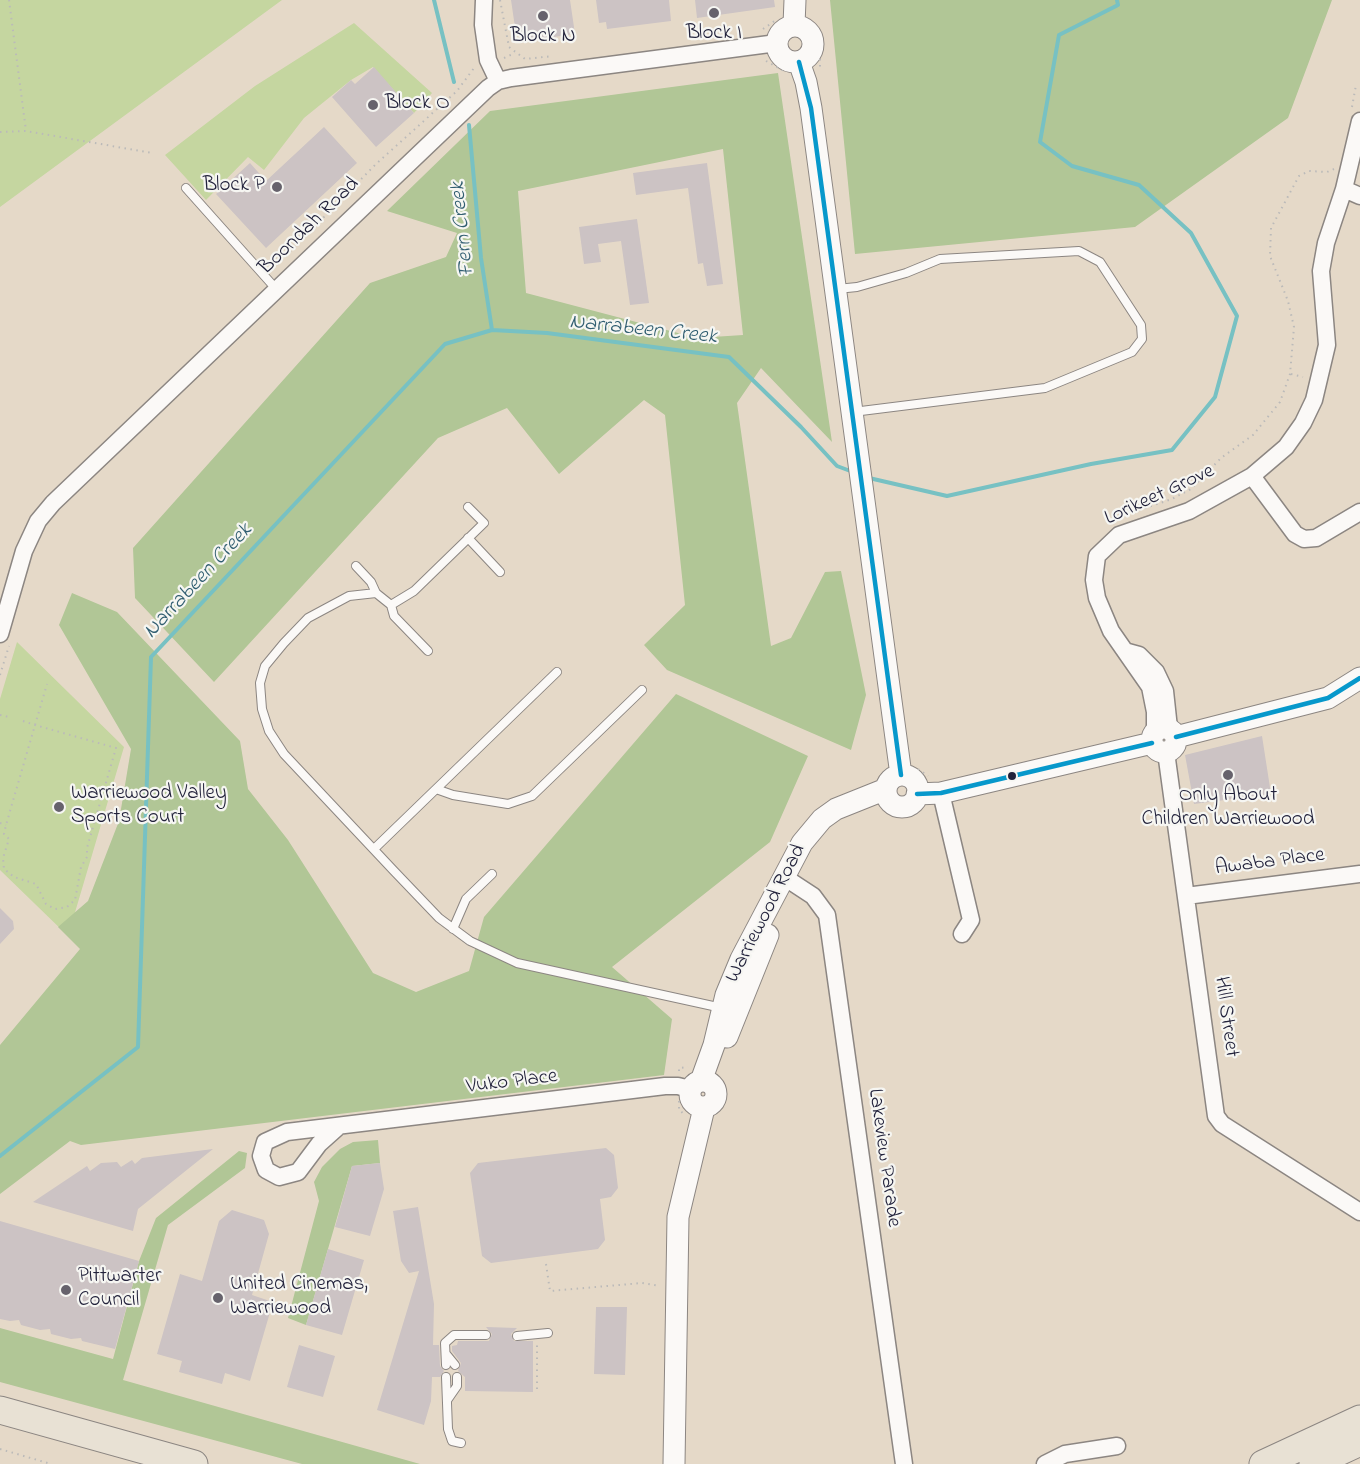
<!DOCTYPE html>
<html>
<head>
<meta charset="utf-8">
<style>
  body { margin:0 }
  canvas { display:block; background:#e5d9c8 }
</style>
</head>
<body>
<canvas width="1360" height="1464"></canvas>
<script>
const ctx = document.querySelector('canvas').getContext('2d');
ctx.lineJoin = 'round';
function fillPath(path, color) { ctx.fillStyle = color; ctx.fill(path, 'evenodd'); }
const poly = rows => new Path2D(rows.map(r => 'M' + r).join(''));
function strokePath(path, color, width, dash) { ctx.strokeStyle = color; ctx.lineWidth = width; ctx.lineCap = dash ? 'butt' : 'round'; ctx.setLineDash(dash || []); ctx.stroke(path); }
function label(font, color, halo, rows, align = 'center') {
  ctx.font = font + ' "Indie Flower",sans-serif'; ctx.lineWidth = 4.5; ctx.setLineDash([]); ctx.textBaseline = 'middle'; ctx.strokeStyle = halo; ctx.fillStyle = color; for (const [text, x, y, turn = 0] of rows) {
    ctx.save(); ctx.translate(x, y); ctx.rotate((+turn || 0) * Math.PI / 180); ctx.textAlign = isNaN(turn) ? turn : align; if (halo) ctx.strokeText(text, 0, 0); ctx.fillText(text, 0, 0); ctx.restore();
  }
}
fillPath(poly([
  [0,0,282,0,0,207],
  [354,23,432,93,414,113,373,67,351,80,304,118,264,170,248,157,206,200,165,155,255,86],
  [17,642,124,747,68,936,0,870,0,699]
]), '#c5d6a0');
fillPath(poly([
  [830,0,1332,0,1288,118,1135,227,855,254],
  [778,73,832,442,761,368,737,403,771,646,791,638,825,572,841,571,866,695,851,750,667,670,644,645,685,605,665,415,644,400,559,474,507,408,438,438,214,682,135,598,133,548,370,283,446,257,457,233,387,211,490,111],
  [723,149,743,335,697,338,526,293,518,191],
  [72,593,117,612,240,741,248,789,288,840,373,973,416,992,469,971,484,917,676,694,808,756,770,842,612,967,672,1019,664,1075,81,1145,70,1141,0,1194,0,1045,80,949,58,927,88,901,119,821,131,749,59,625],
  [378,1140,380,1163,352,1166,306,1325,288,1318,319,1201,314,1182,322,1167,340,1149,353,1142],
  [239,1151,247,1153,245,1168,168,1225,123,1380,420,1464,302,1464,0,1382,0,1328,113,1359,139,1261,156,1218]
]), '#b1c696');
strokePath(poly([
  [434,0,454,82],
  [469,125,481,258,492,330],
  [869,478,947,496,1091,464,1172,450,1215,397,1237,316,1191,233,1139,185,1072,166,1040,142,1059,35,1118,5,1117,0],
  [0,1156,138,1047,151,657,445,344,492,330,547,333,729,357,801,427,837,466,853,472]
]), '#77c1c3', 4);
fillPath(poly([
  [511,0,570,0,575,34,525,41,523,33,516,34],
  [596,0,669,0,671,21,607,29,606,22,599,23],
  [695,0,774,0,775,7,697,18],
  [374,67,414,113,376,147,332,97,351,80,355,84],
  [324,127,357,163,266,248,216,194,250,163,266,181],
  [707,163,723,284,707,286,703,263,698,264,688,188,636,195,633,173],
  [637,219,649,303,630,305,621,241,598,244,601,262,584,264,579,227],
  [1262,736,1271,794,1194,804,1185,755],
  [0,908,13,921,14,929,0,944],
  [606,1148,614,1155,618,1188,611,1197,600,1199,605,1240,598,1249,491,1263,482,1256,470,1173,478,1163],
  [213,1149,138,1209,133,1231,33,1202,87,1166,90,1171,101,1163,117,1162,121,1167,132,1160,135,1164,142,1158],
  [380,1163,384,1189,370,1236,335,1227,352,1166],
  [418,1207,434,1304,433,1345,439,1345,440,1366,444,1371,440,1377,432,1377,431,1401,424,1425,377,1410,419,1271,409,1273,401,1261,393,1211],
  [232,1210,264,1220,269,1234,252,1295,273,1302,250,1381,225,1373,222,1384,179,1372,182,1361,157,1354,180,1274,202,1281,219,1221],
  [0,1221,139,1261,115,1349,82,1341,81,1338,71,1339,51,1334,50,1329,40,1330,21,1325,19,1320,10,1321,0,1319],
  [328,1249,364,1260,342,1335,306,1325],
  [596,1307,627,1307,625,1375,594,1374],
  [486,1327,517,1328,511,1334,514,1341,533,1341,533,1392,465,1391,465,1377,458,1371,461,1363,452,1351,452,1346,457,1345,458,1341,489,1341,492,1334],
  [299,1345,335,1356,323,1397,287,1387]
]), '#ccc3c4');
const service = poly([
  [186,188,277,290],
  [837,289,857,287,906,273,940,259,1079,251,1100,262,1141,325,1142,339,1132,352,1045,388,853,412],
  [468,507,484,523,414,591,391,605,376,593,349,596,308,618,284,643,265,666,260,683,262,709,269,731,284,754,394,871,439,918,470,941,517,963,722,1008],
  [468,538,500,572],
  [356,566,371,582,376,593],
  [391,605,394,616,428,651],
  [436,789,453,795,508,804,532,796,642,690],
  [374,849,557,672],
  [453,929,466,899,492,874],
  [517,1336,548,1333],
  [446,1354,455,1365],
  [446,1365,445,1343,454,1335,486,1335],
  [446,1377,448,1429,452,1441,461,1443],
  [448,1399,457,1386,457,1377]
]);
const minor = poly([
  [484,0,483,25,488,60,498,81],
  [1344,189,1360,196],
  [1252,476,1295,534,1304,539,1316,538,1360,512],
  [0,634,24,551,38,521,53,503,488,88,498,81,511,78,777,43],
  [1128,652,1139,655,1156,672,1165,691,1169,728],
  [1155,732,1155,712,1150,687,1111,631,1097,598,1094,580,1097,556,1119,535,1189,511,1252,476,1286,447,1303,423,1314,400,1327,345,1321,271,1326,243,1344,189,1360,121],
  [1166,752,1216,1116,1222,1124,1360,1212],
  [941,793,971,920,962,934],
  [784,877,813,896,827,915,904,1464],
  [1186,896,1360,874],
  [338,1127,319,1144,298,1172,279,1177,266,1170,261,1156,265,1142,287,1132,665,1086,678,1086,690,1089],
  [1045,1464,1065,1454,1117,1446]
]);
const tertiary = poly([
  [794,25,795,0],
  '777 44a18 18 0 1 1 36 0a18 18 0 1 1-36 0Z',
  [799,62,806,82,811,108,901,775],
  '1152 740a12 12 0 1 1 24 0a12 12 0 1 1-24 0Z',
  [1176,737,1328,698,1360,678],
  '886 791a16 16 0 1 1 32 0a16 16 0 1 1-32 0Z',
  [917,794,941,793,1152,743],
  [727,1037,768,935],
  '690 1094a13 13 0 1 1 26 0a13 13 0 1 1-26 0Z',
  [701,1081,714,1045,726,995,741,959,802,843,822,819,836,809,886,789],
  [674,1464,678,1217,704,1108]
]);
const trunk = poly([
  [0,1410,194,1464],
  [1263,1464,1360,1419],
  [1313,1464,1360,1442]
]);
strokePath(service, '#8c8682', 10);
strokePath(minor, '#8c8682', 19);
strokePath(tertiary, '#8c8682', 23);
strokePath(trunk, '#8c8682', 29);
strokePath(poly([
  [9,0,26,131],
  [500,0,509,47,525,59,553,56],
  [763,29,776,20],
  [820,35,820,69],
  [504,58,515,53],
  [766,61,784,71],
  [1352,107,1356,85],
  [0,132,26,131,152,153],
  [273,269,375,165,457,91,474,68],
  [1291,374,1303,377],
  [1122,516,1172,499,1191,489,1221,458,1253,435,1280,402,1290,374,1294,327,1288,301,1270,256,1271,228,1299,176,1309,171,1327,172,1334,169],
  [0,675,9,646],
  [0,715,9,717],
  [23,721,35,725,116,748,87,848,87,857,81,867,75,900,67,907,55,909,46,904,36,884,14,877,4,869,3,858,9,839,4,834,6,825,35,725,47,684],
  [918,769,928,776],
  [0,823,6,825],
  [679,1071,679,1068,688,1067],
  [679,1101,679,1110,684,1114],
  [546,1264,550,1291,642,1283,660,1286],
  [537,1389,537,1345],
  [0,1449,51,1464]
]), '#bbbab9', 2, [1.5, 4.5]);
strokePath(service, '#fbf9f7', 8);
strokePath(minor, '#fbf9f7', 16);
strokePath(tertiary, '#fbf9f7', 21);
strokePath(trunk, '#e8e1d4', 27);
strokePath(poly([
  [799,62,811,108,901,775],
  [1176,737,1328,698,1360,678],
  [917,794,941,793,1152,743]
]), '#0798cb', 4.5);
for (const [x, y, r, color] of [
  [714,13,6,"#66626c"],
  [543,16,6,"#66626c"],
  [373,105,6,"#66626c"],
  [277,187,6,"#66626c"],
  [1228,775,6,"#66626c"],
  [1012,776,5,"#22223b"],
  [59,807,6,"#66626c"],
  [66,1290,6,"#66626c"],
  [218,1298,6,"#66626c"]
]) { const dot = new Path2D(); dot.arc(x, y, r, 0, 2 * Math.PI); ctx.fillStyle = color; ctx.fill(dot); strokePath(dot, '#f6f6f2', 2); }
label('21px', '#22223b', '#f6f6f2', [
  ["Block I",714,35,"center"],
  ["Block N",543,38,"center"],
  ["Block O",385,105],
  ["Block P",265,187,"right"],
  ["Warriewood Valley",71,795],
  ["Sports Court",71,819],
  ["Only About",1228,797,"center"],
  ["Children Warriewood",1228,821,"center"],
  ["Pittwarter",78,1278],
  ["Council",78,1302],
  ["United Cinemas,",230,1286],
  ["Warriewood",230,1310]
], 'left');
label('21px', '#22223b', '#f6f6f2', [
  ["Boondah Road",310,227,-44],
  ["Lorikeet Grove",1160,496,-25],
  ["Awaba Place",1270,863,-7],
  ["Warriewood Road",767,914,-63],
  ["Hill Street",1225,1017,82],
  ["Vuko Place",512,1083,-7],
  ["Lakeview Parade",883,1158,82]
]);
label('italic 22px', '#315e71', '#f6f6f2', [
  ["Fern Creek",464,229,-96],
  ["Narrabeen Creek",643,331,6],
  ["Narrabeen Creek",199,582,-47]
]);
</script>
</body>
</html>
